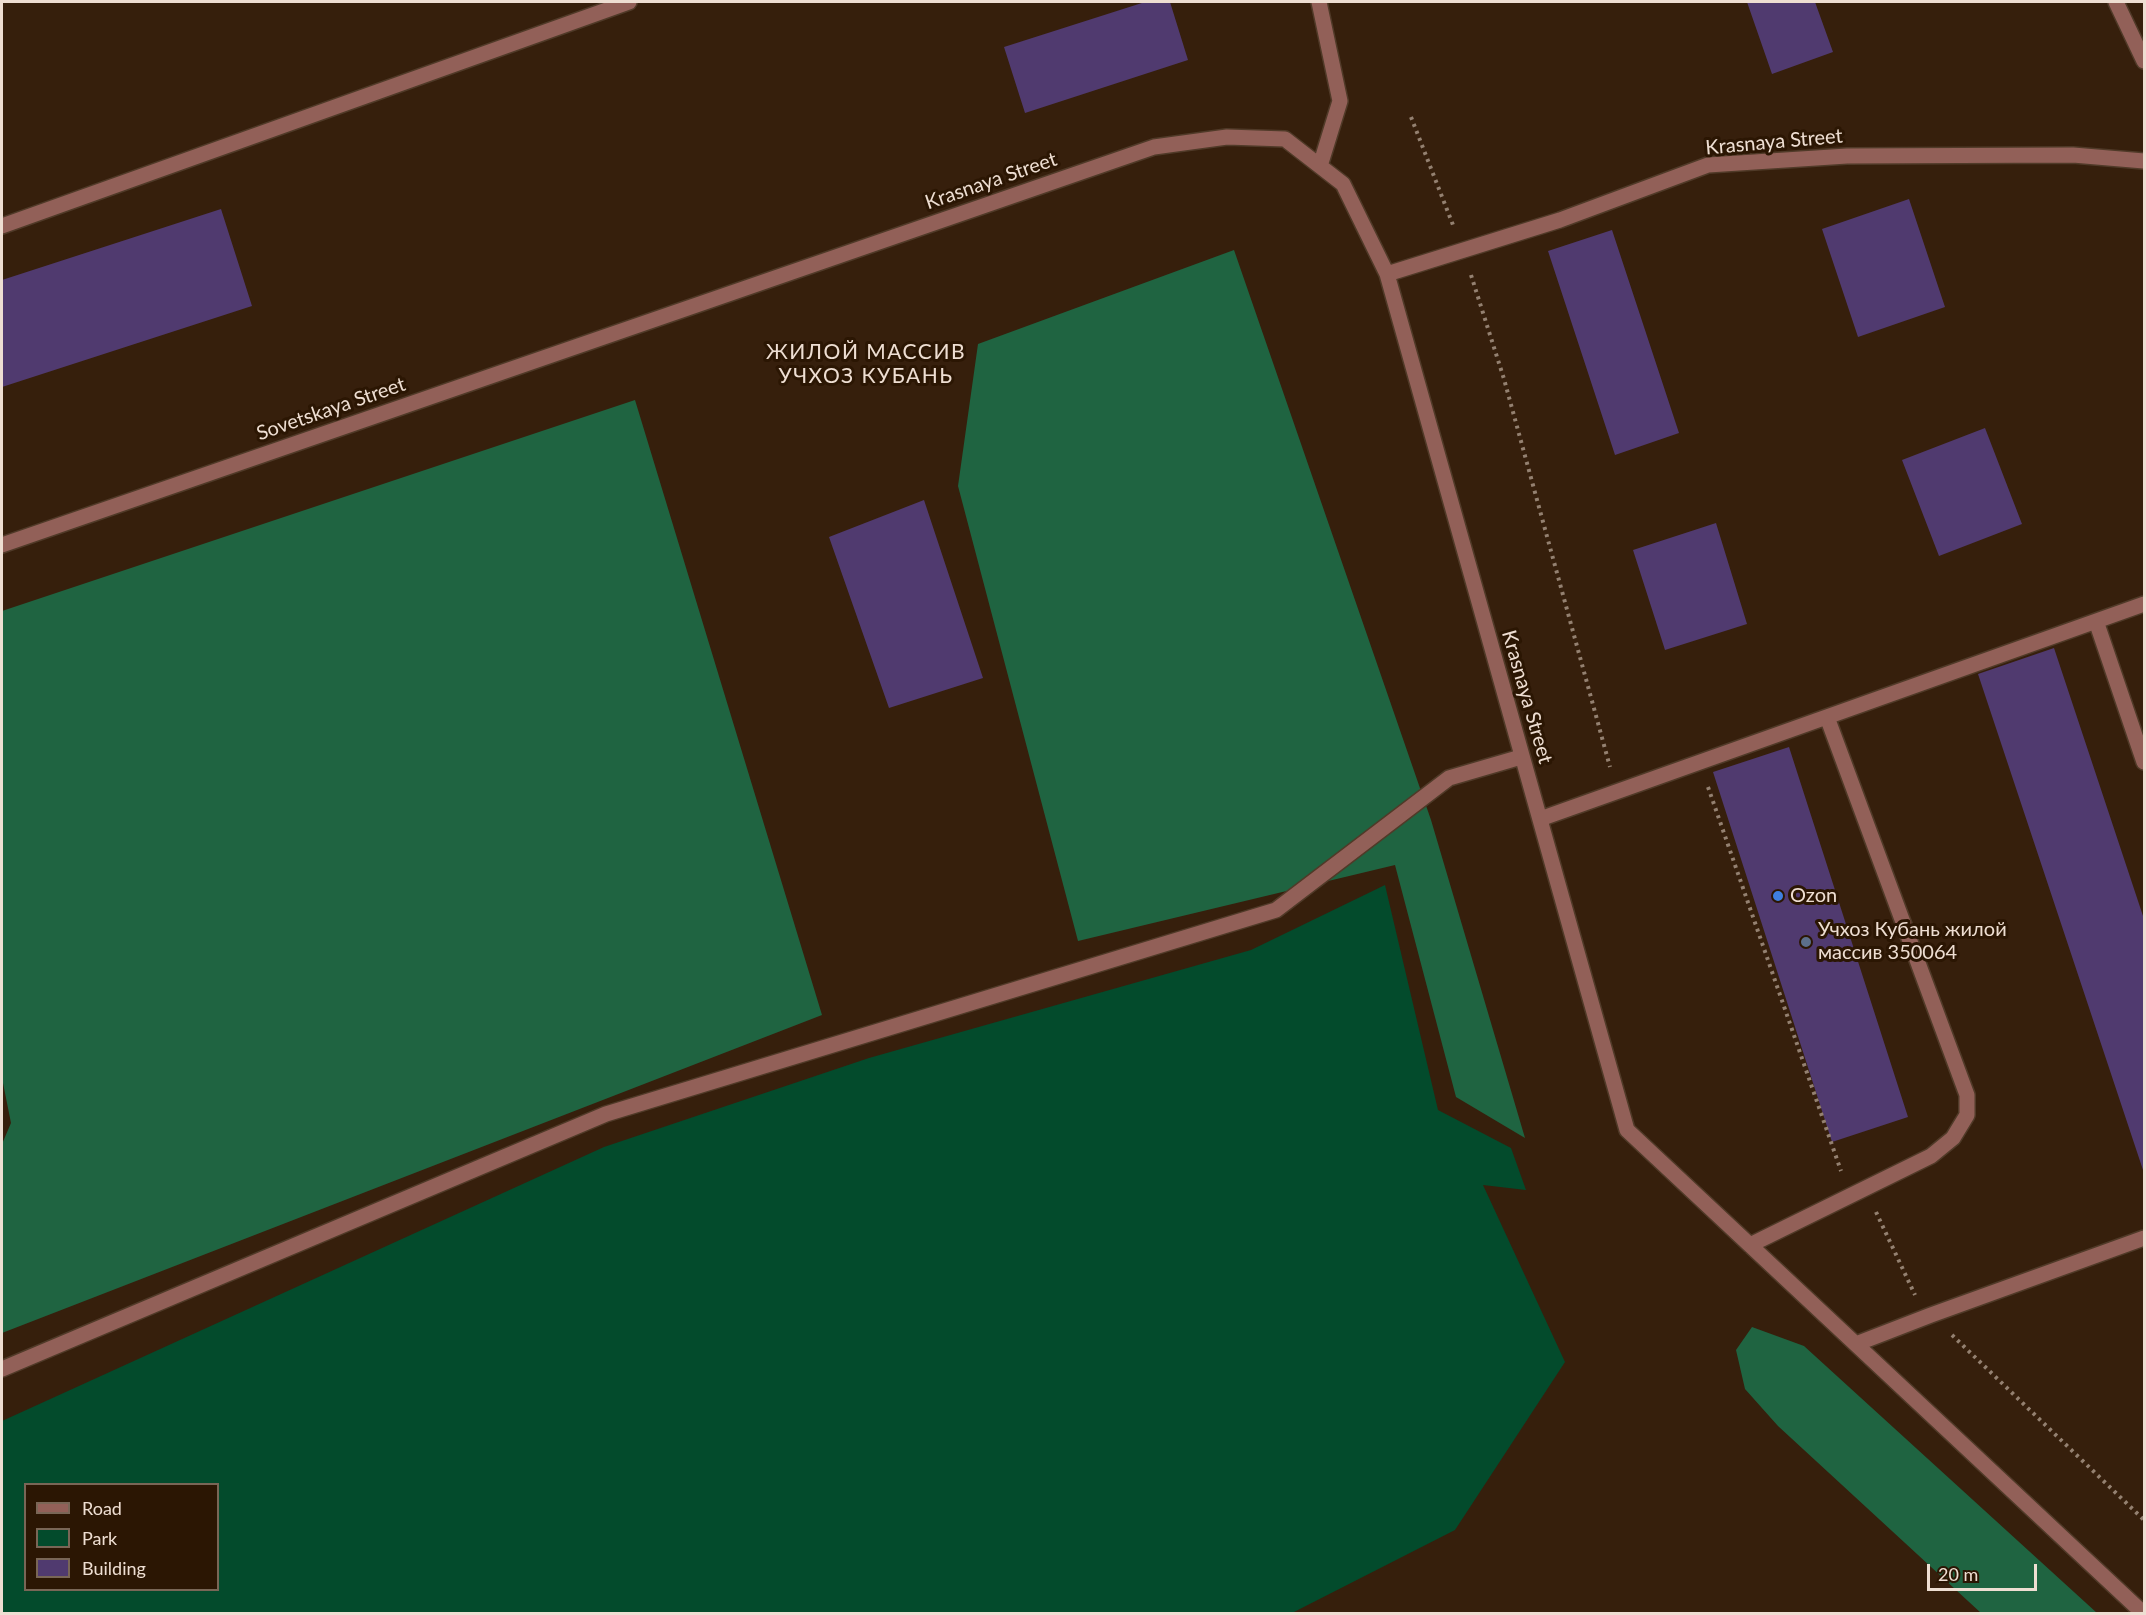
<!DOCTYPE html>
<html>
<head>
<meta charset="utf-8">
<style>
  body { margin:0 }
  #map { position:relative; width:2146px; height:1615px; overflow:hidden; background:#361f0c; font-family:Lato,sans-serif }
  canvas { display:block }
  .frame { position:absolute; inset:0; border:3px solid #eeded2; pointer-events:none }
  .legend { position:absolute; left:24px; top:1483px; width:195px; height:108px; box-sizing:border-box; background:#2b1603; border:2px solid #796656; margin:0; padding:8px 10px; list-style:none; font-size:18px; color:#eeded2 }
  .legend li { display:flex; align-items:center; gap:12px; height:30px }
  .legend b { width:30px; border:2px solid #796656 }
  .scale { position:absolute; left:1927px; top:1564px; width:110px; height:27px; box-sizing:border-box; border:3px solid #eeded2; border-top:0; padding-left:8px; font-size:18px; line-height:21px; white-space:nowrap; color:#eeded2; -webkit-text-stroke:4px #2b1603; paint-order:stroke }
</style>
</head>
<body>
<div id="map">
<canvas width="2146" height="1615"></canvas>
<div class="frame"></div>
<ul class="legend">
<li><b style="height:8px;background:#926058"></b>Road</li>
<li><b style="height:16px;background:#034b2c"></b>Park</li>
<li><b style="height:16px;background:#503a6f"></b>Building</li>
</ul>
<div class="scale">20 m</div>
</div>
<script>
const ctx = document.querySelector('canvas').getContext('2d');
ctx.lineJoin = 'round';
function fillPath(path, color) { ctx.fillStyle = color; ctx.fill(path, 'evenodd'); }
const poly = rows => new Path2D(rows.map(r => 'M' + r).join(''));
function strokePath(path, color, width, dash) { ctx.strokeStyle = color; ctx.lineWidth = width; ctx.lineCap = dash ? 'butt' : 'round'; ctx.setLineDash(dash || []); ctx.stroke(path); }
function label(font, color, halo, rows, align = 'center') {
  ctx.font = font + ' Lato,sans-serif'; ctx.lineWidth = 6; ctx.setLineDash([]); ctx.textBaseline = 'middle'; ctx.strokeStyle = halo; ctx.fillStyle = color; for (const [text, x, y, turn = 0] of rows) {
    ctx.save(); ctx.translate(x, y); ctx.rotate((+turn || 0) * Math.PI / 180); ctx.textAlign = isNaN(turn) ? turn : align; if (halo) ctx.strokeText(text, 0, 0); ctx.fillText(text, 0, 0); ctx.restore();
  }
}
fillPath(poly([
  [1385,885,1438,1110,1511,1148,1526,1190,1483,1185,1565,1362,1455,1530,1292,1613,2,1613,2,1421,604,1147,869,1058,1251,950],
  [26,1484,218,1484,218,1590,26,1590]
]), '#034b2c');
fillPath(poly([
  [1234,250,1431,820,1525,1138,1456,1097,1395,865,1078,941,958,486,978,344],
  [635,400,822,1015,2,1333,2,1144,11,1123,2,1078,2,611],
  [1752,1327,1804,1346,2097,1613,1981,1613,1778,1426,1745,1389,1736,1350]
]), '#1f6441');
fillPath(poly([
  [1145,2,1170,2,1188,60,1025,113,1004,47],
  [1747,2,1815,2,1833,52,1772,74],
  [1909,199,1945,307,1858,337,1822,229],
  [221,209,252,306,2,387,2,280],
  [1612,230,1679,433,1615,455,1548,251],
  [1985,428,2022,524,1939,556,1902,460],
  [924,500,983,678,889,708,829,537],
  [1716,523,1747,624,1665,650,1633,550],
  [2054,648,2144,919,2144,1173,1978,674],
  [1789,747,1908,1117,1832,1142,1713,772]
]), '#503a6f');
const minor = poly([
  [1319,2,1340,101,1320,166],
  [2116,2,2144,61],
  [2,226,629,2],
  [1387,274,1560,220,1708,165,1847,156,2073,155,2144,161],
  [2,545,1154,147,1227,137,1285,139,1343,184,1387,274,1627,1130,2144,1614],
  [2096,621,2144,762],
  [1540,819,2144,604],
  [1750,1245,1931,1156,1953,1138,1967,1115,1967,1095,1827,717],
  [1856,1344,1931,1315,2144,1238],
  [2,1369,606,1114,1276,910,1449,778,1521,757]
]);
strokePath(minor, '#503a28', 18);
strokePath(poly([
  [1411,117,1453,225],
  [1471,275,1504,379,1610,767],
  [1708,787,1841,1171],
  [1876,1212,1915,1295],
  [1952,1335,2144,1520]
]), '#948171', 4, [3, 4.5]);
strokePath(minor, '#926058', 15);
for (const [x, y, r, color] of [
  [1778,896,6,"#3f7fe0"],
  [1806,942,6,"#5c6f8a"]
]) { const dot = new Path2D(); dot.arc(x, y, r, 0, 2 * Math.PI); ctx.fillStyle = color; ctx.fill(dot); strokePath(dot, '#2b1603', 2); }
label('20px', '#eeded2', '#2b1603', [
  ["Krasnaya Street",1774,142,-5],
  ["Krasnaya Street",991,181,-19],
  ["Sovetskaya Street",331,409,-19],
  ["Krasnaya Street",1527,697,74]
]);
label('20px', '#eeded2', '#2b1603', [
  ["Ozon",1790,896],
  ["Учхоз Кубань жилой",1818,930],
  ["массив 350064",1818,953]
], 'left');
ctx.letterSpacing = '1.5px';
label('21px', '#eeded2', '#2b1603', [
  ["ЖИЛОЙ МАССИВ",866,352],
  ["УЧХОЗ КУБАНЬ",866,376]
]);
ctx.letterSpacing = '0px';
</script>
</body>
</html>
